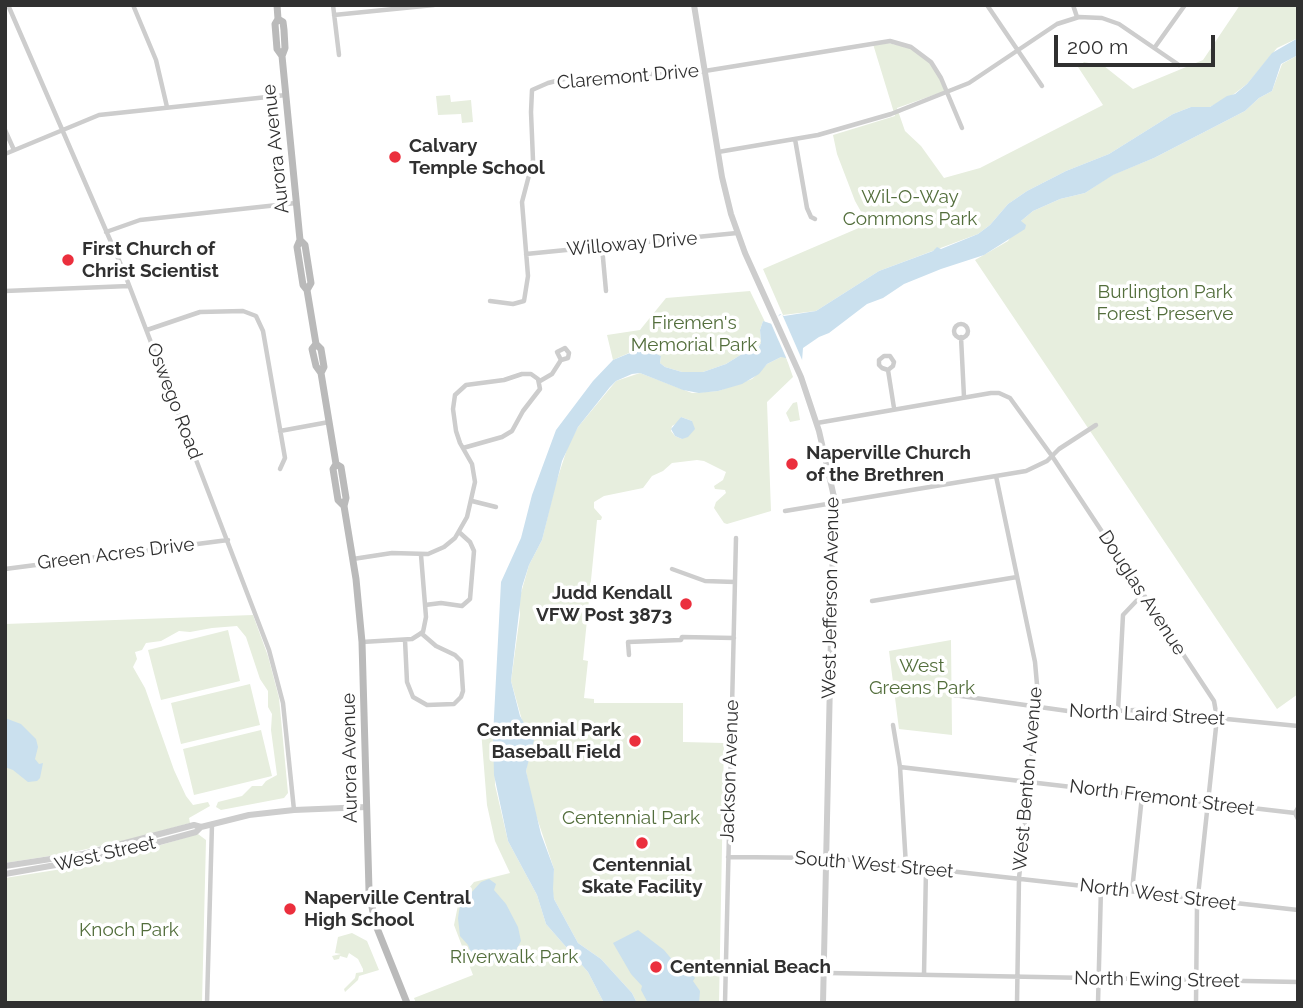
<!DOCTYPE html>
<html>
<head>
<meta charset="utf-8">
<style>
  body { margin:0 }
  #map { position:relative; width:1303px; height:1008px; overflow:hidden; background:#fff; font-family:Raleway,sans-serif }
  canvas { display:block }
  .frame { position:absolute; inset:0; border:7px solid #303030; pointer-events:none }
  .scale { position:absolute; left:1054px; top:35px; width:161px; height:32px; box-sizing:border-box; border:4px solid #303030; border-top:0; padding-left:9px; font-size:21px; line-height:24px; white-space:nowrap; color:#303030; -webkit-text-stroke:5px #fff; paint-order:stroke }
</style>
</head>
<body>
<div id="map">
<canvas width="1303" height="1008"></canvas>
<div class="frame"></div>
<div class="scale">200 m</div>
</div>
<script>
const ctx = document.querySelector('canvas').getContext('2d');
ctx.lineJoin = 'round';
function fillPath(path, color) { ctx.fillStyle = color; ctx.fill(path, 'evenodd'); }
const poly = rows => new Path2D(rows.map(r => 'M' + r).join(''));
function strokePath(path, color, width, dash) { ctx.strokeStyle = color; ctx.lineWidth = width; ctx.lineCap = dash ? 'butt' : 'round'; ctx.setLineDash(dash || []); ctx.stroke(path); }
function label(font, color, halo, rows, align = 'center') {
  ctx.font = font + ' Raleway,sans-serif'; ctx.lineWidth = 7; ctx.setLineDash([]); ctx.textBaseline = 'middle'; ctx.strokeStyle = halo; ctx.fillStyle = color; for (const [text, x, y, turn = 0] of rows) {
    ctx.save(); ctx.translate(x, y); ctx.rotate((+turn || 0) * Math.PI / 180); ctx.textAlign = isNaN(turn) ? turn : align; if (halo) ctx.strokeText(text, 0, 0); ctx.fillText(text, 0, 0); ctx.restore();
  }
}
fillPath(poly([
  [1240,5,1298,5,1298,38,1277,48,1247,84,1234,94,1210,107,1191,107,1173,114,1109,154,1066,171,1027,191,1008,204,990,225,978,234,879,271,816,311,783,315,763,269,868,224,855,201,837,154,833,135,895,116,873,44,888,43,910,48,929,61,937,71,945,91,897,108,905,131,921,146,944,178,980,168,1103,105,1078,67,1084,62,1104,66,1133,89,1203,60],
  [1298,55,1298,694,1277,709,975,260,1008,241,1021,221,1033,211,1060,199,1085,193,1112,175,1154,158,1245,111,1259,98,1272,91,1282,64],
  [450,95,451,102,471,100,473,122,462,123,461,114,438,115,436,96],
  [750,291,765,322,763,321,760,330,761,343,755,349,750,349,726,364,703,372,682,372,665,367,660,363,661,356,646,349,638,349,613,360,607,335,640,330,666,298],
  [781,357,786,357,793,377,767,402,771,511,727,524,724,523,714,508,716,502,726,493,725,490,715,489,714,486,723,480,726,472,704,461,697,460,672,463,663,471,652,476,643,488,604,496,594,502,594,508,602,517,601,520,597,520,583,660,588,661,584,698,594,699,594,703,683,703,683,742,724,743,719,1003,637,1003,632,993,601,959,578,943,554,899,552,889,554,869,532,803,526,771,528,759,532,756,511,681,520,615,519,600,529,565,542,540,555,486,568,446,578,427,616,381,640,373,692,393,718,391,752,379,767,364],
  [681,417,692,421,682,439,675,436,671,431,672,426,678,423],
  [797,402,800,420,790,422,786,413,793,403],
  [253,615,268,656,279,698,288,793,284,798,221,810,216,807,218,802,242,796,252,786,262,786,266,781,277,775,271,730,272,714,268,707,268,691,260,679,246,637,237,626,212,628,190,632,179,631,161,641,146,643,142,650,135,652,137,659,133,667,145,688,174,770,186,796,193,805,208,802,210,806,189,818,190,823,131,839,69,853,5,863,5,624],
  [228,630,240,681,161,700,148,650],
  [951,640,952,735,899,729,889,651],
  [250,684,260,725,181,744,171,703],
  [494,729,495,785,508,841,537,895,546,924,588,972,604,1003,416,1003,414,998,473,975,454,925,459,900,474,882,510,873,495,841,487,805,481,730],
  [261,730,272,776,194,795,183,749],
  [198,834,206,840,202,1003,5,1003,5,878,62,869,120,857],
  [352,933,367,941,379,970,359,976,358,980,345,992,344,989,355,978,356,973,363,972,363,969,358,959,349,953,347,958,340,956,339,959,334,960,332,956,341,954,335,953,338,937]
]), '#e7eede');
fillPath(poly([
  [1298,38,1298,55,1281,64,1272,91,1259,98,1245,111,1154,158,1113,175,1085,193,1060,199,1033,211,1021,221,1026,225,1025,229,984,255,941,269,904,284,883,298,867,304,829,333,819,337,803,348,802,361,781,357,767,364,759,374,742,384,718,391,699,393,683,390,640,373,632,374,616,381,610,387,578,427,562,461,542,540,529,565,522,587,511,681,520,716,534,740,526,771,541,834,554,869,553,889,554,899,578,943,601,959,632,993,637,1003,604,1003,588,972,546,924,537,895,508,841,494,775,493,736,501,582,521,538,532,495,556,430,593,381,613,360,642,348,661,356,660,363,665,367,682,372,703,372,726,364,750,349,758,348,761,343,760,330,763,321,772,324,780,314,784,316,816,311,879,271,933,251,937,247,941,249,978,234,990,225,1008,204,1027,191,1066,171,1109,154,1173,114,1191,107,1210,107,1227,96,1235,94,1247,84,1272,53],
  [681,417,692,421,695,429,688,437,682,439,675,436,671,429],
  [5,718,21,724,36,739,38,747,35,759,39,764,43,763,40,778,37,781,28,782,13,770,5,767],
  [489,879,496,884,494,890,506,904,518,927,521,941,514,954,508,959,482,965,473,958,468,945,460,936,458,918,460,905,481,882],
  [638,930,664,950,674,962,677,960,691,973,695,978,693,981,700,991,699,1003,648,1003,641,990,642,986,631,974,613,943]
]), '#cae0ee');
fillPath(poly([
  [782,314,803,362,799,364,788,362,770,321]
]), '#fff');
strokePath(poly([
  [8,5,124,272,269,650,283,703,294,810],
  [133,5,156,60,167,107],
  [333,5,339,55],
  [987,5,1042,86],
  [1073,5,1077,17],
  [334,15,434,5],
  [1155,47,1185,5],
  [5,130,14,150],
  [795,139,807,208,811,217,815,219],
  [718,152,818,135,891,114,969,83,1057,24,1079,17,1102,18,1119,24,1179,65],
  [5,154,99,115,286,95],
  [106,232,140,220,296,203],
  [602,247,606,291],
  [526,254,737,233],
  [5,291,129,286],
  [490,301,513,304,524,301,528,276,522,202,533,160,531,112,532,90,548,83,568,78,622,73,680,75,890,41,911,47,931,62,941,78,962,128],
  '954 331a7 7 0 1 1 14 0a7 7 0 1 1-14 0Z',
  [147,330,200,312,243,311,256,316,263,331,285,458,280,469],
  [961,337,964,397],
  [888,370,882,368,879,365,879,360,884,356,890,356,894,362,893,366,888,370,894,408],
  [540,381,552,374,561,360,568,358,569,353,565,348,557,352,561,360],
  [817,423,991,393,999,393,1010,398,1052,456,1214,701,1217,718,1197,905,1196,1003],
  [280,431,329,422],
  [996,476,1035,662,1038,696,1019,878,1017,1003],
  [472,501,496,507],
  [785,511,1026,471,1047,461,1059,449,1096,425],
  [353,559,392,553,428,554,444,547,455,538,467,517,475,482,472,464,460,443,456,431,453,409,455,395,466,385,504,380,522,374,531,374,538,379,540,389,523,411,512,431,502,437,463,448],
  [5,569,228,540],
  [672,569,705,581,735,582],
  [872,601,1017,577],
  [425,605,441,603,462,606,470,599,474,551,470,542,459,532],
  [405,640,407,682,413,697,427,705,454,704,461,697,463,691,461,661,455,655,436,646,421,633],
  [362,642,412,639,423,632,426,617,421,555],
  [629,655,628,642,681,640,682,637,734,638],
  [954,695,1082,713,1135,710,1298,726],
  [1118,711,1123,615,1142,595],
  [893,725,900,767,906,866],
  [900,767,1295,813],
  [1298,808,1295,813,1298,819],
  [728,857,833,858,1298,910],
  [1132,891,1142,796],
  [725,971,1298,982],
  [924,975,926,869],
  [207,1003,212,824],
  [725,1003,736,538],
  [1098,1003,1101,888]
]), '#cdcdcd', 4.5);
strokePath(poly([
  [694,5,722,177,731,214,745,253,801,377,819,431,834,497,823,1003],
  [5,866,83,854,194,825,201,827],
  [5,874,112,855,185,835,196,832,201,827,249,815,294,810,367,807]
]), '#cdcdcd', 6);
strokePath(poly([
  [277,5,278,19,275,24,277,49,282,56,300,240,297,247,303,285,307,290,316,344,312,349,316,366,321,373],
  [278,19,283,22,284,30,285,48,282,56],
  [300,240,305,245,311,283,307,290],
  [316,344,321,349,324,367,321,373,336,464,333,469,338,500,344,506],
  [336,464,341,467,346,498,344,506,356,579,362,642,369,890,375,923,407,1003]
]), '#bababa', 7);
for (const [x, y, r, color] of [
  [395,157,7,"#eb2f3d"],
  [68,260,7,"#eb2f3d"],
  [792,464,7,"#eb2f3d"],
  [686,604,7,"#eb2f3d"],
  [635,741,7,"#eb2f3d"],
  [642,843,7,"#eb2f3d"],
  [290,909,7,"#eb2f3d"],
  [656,967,7,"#eb2f3d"]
]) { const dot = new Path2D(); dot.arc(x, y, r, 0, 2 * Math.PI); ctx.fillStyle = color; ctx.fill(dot); strokePath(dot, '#fff', 2.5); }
label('19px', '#303030', '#fff', [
  ["Claremont Drive",628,77,-5],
  ["Aurora Avenue",276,149,-96],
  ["Willoway Drive",632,244,-5],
  ["Oswego Road",174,401,69],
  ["Green Acres Drive",116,554,-7],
  ["Douglas Avenue",1142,593,57],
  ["West Jefferson Avenue",831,598,-89],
  ["North Laird Street",1147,715,3],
  ["Aurora Avenue",350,758,-91],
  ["Jackson Avenue",730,771,-88],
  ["West Benton Avenue",1028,779,-85],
  ["North Fremont Street",1162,798,7],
  ["West Street",105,854,-13],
  ["South West Street",874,865,5],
  ["North West Street",1158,895,7],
  ["North Ewing Street",1157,980,1]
]);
label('bold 19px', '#303030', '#fff', [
  ["Calvary",409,146],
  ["Temple School",409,168],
  ["First Church of",82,249],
  ["Christ Scientist",82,271],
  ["Naperville Church",806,453],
  ["of the Brethren",806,475],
  ["Judd Kendall",672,593,"right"],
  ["VFW Post 3873",672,615,"right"],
  ["Centennial Park",621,730,"right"],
  ["Baseball Field",621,752,"right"],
  ["Centennial",642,865,"center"],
  ["Skate Facility",642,887,"center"],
  ["Naperville Central",304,898],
  ["High School",304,920],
  ["Centennial Beach",670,967]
], 'left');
label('19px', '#536e3c', '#fff', [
  ["Wil-O-Way",910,197],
  ["Commons Park",910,219],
  ["Burlington Park",1165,292],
  ["Forest Preserve",1165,314],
  ["Firemen's",694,323],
  ["Memorial Park",694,345],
  ["West",922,666],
  ["Greens Park",922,688],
  ["Centennial Park",631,818],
  ["Knoch Park",129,930],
  ["Riverwalk Park",514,957]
]);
</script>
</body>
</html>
